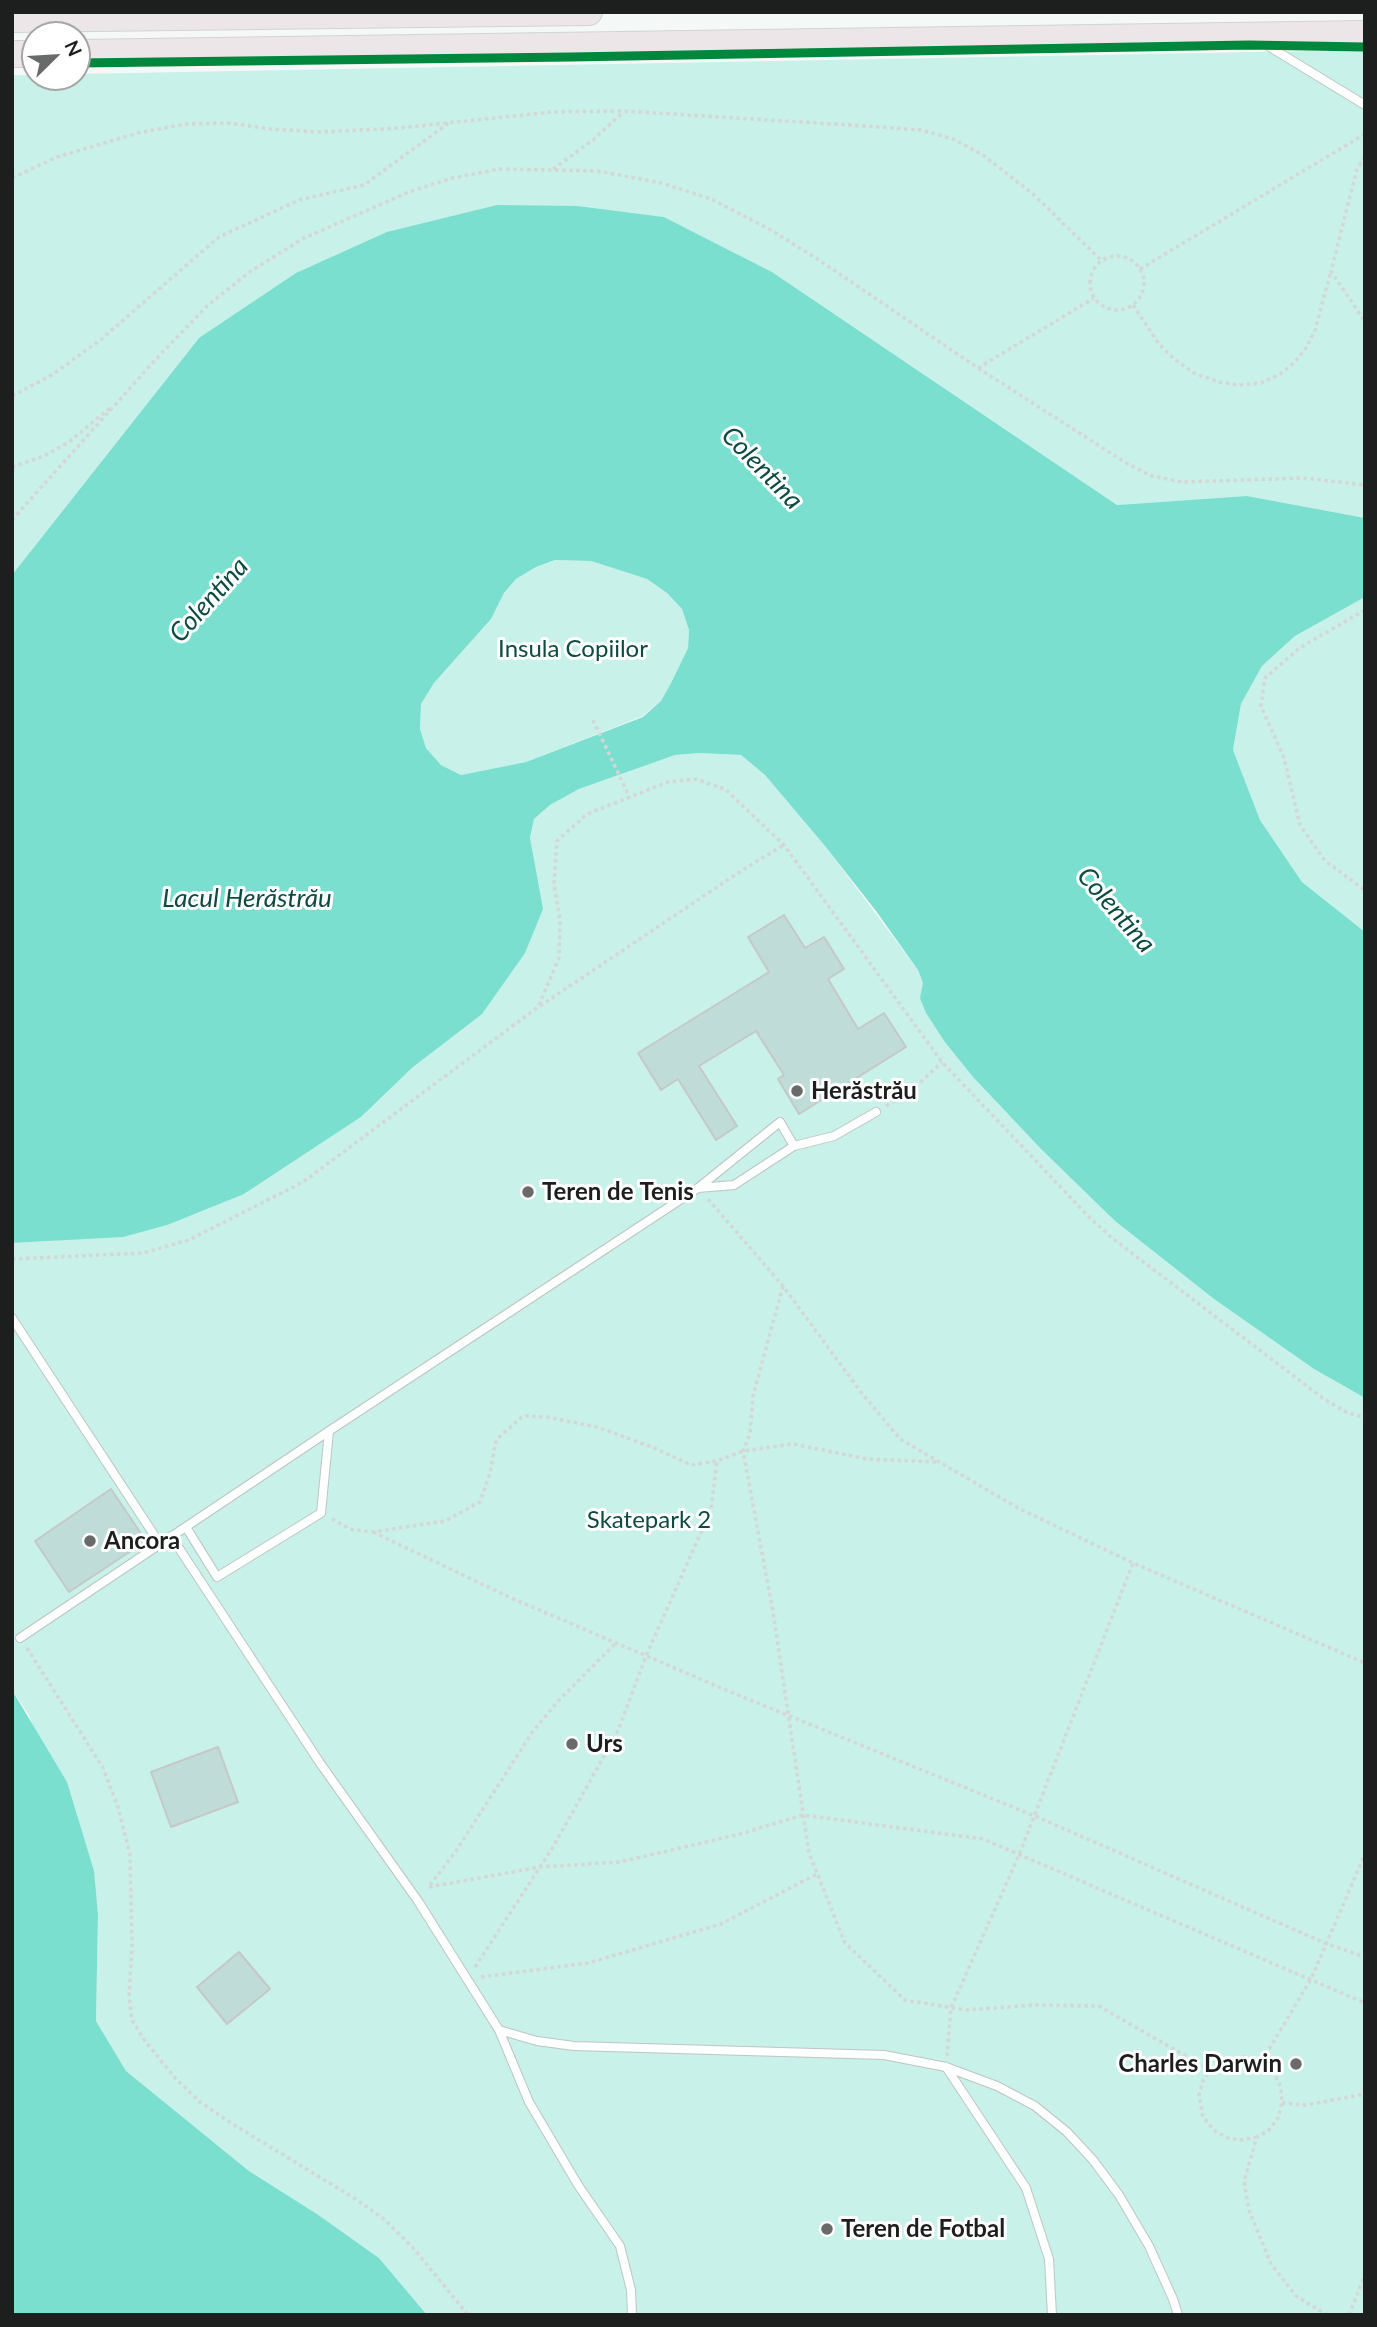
<!DOCTYPE html>
<html>
<head>
<meta charset="utf-8">
<style>
  body { margin:0 }
  #map { position:relative; width:1377px; height:2327px; overflow:hidden; background:#f4f8f7; font-family:Lato,sans-serif }
  canvas { display:block }
  .frame { position:absolute; inset:0; border:14px solid #1d1f1e; pointer-events:none }
  .north { position:absolute; left:21px; top:21px; width:70px; height:70px; box-sizing:border-box; background:#fff; border:2px solid #a5a5a5; border-radius:50%; rotate:66deg; font-size:19px; font-weight:700; line-height:28px; text-align:center; color:#1d1f1e }
  .north::after { content:''; display:block; margin:auto; width:24px; height:32px; background:#686b6a; clip-path:polygon(50% 0,100% 100%,50% 72%,0 100%) }
</style>
</head>
<body>
<div id="map">
<canvas width="1377" height="2327"></canvas>
<div class="frame"></div>
<div class="north">N</div>
</div>
<script>
const ctx = document.querySelector('canvas').getContext('2d');
ctx.lineJoin = 'round';
function fillPath(path, color) { ctx.fillStyle = color; ctx.fill(path, 'evenodd'); }
const poly = rows => new Path2D(rows.map(r => 'M' + r).join(''));
function strokePath(path, color, width, dash) { ctx.strokeStyle = color; ctx.lineWidth = width; ctx.lineCap = dash ? 'butt' : 'round'; ctx.setLineDash(dash || []); ctx.stroke(path); }
function label(font, color, halo, rows, align = 'center') {
  ctx.font = font + ' Lato,sans-serif'; ctx.lineWidth = 6; ctx.setLineDash([]); ctx.textBaseline = 'middle'; ctx.strokeStyle = halo; ctx.fillStyle = color; for (const [text, x, y, turn = 0] of rows) {
    ctx.save(); ctx.translate(x, y); ctx.rotate((+turn || 0) * Math.PI / 180); ctx.textAlign = isNaN(turn) ? turn : align; if (halo) ctx.strokeText(text, 0, 0); ctx.fillText(text, 0, 0); ctx.restore();
  }
}
fillPath(poly([
  [1365,50,1365,518,1247,496,1117,505,772,272,664,217,578,206,199,338,12,575,12,75,77,77,77,74],
  [555,560,591,561,647,579,667,593,682,609,689,630,688,648,671,683,661,701,643,716,526,762,461,775,441,765,426,748,420,729,421,704,434,683,491,619,504,593,516,579,536,567],
  [1365,597,1365,932,1302,882,1260,820,1233,751,1241,704,1262,666,1295,636],
  [700,753,741,755,765,775,825,846,918,970,923,983,926,1013,944,1041,973,1077,1041,1149,1115,1221,1214,1299,1314,1369,1365,1398,1365,2315,427,2315,379,2258,317,2214,249,2171,126,2071,96,2021,98,1915,29,1715,12,1690,12,1243,54,1241,244,1194,361,1117,413,1067,534,864,530,838,534,819,550,805,579,789,675,755]
]), '#c7f1e9');
fillPath(poly([
  [497,205,578,206,664,217,772,272,1117,505,1247,496,1365,518,1365,597,1295,636,1262,666,1241,704,1233,750,1260,820,1302,882,1365,932,1365,1398,1314,1369,1214,1299,1115,1221,1041,1149,973,1077,944,1041,926,1013,920,998,923,983,918,970,876,911,825,846,765,775,741,755,700,753,675,755,579,789,550,805,534,819,530,838,543,909,525,953,482,1014,413,1067,361,1117,244,1194,167,1225,123,1237,12,1243,12,575,199,338,296,273,387,232],
  [555,560,591,561,647,579,667,593,682,609,689,630,688,648,671,683,661,701,643,717,526,762,461,775,441,765,426,748,420,729,421,704,434,683,491,619,504,593,516,579,536,567],
  [12,1690,67,1782,94,1871,98,1915,96,2021,126,2071,249,2171,317,2214,379,2258,427,2315,12,2315]
]), '#7bdfd0');
const building = poly([
  [784,915,805,948,824,937,844,969,828,979,858,1029,884,1013,906,1047,799,1114,778,1079,784,1075,756,1031,699,1066,737,1126,716,1140,678,1079,661,1090,638,1053,769,972,748,937,784,915],
  [111,1489,146,1541,69,1592,35,1541,111,1489],
  [218,1747,238,1802,171,1827,151,1772,218,1747],
  [239,1952,270,1989,227,2024,197,1987,239,1952]
]);
fillPath(building, '#c0dcd8');
strokePath(building, '#c6c8c8', 2);
const lane = poly([
  [1265,44,1365,105],
  [794,1146,834,1136,876,1112],
  [12,1318,160,1544],
  [186,1527,217,1577,321,1513,329,1431],
  [171,1536,320,1763,418,1901,499,2030,537,2041,574,2046,884,2055,946,2067,997,2086,1035,2106,1067,2132,1093,2160,1119,2195,1149,2246,1173,2299,1178,2315],
  [20,1638,329,1431,698,1188,780,1122,794,1146,734,1185,698,1188],
  [499,2030,529,2102,578,2185,620,2246,631,2290,632,2315],
  [946,2067,1026,2188,1049,2259,1052,2315]
]);
const primary = poly([
  [12,19,589,12],
  [77,53,1365,34],
  [12,54,35,54]
]);
strokePath(lane, '#c1c4c4', 10);
strokePath(primary, '#d2d4d3', 28);
strokePath(poly([
  [1365,157,1357,169,1331,271,1365,322],
  [553,169,593,140,622,113],
  [12,178,57,157,138,133,185,124,228,123,271,129,320,132,400,128,552,112,624,111,881,127,921,130,953,139,983,155,1033,194,1102,261],
  '1090 283a27 27 0 1 1 54 0a27 27 0 1 1-54 0Z',
  [1140,269,1365,134],
  [1133,305,1159,344,1174,359,1194,373,1219,382,1237,385,1261,383,1280,374,1295,362,1306,348,1315,330,1331,271],
  [978,368,1094,298],
  [12,396,52,375,99,341,219,237,299,200,364,185,450,122],
  [12,467,44,456,69,442,111,407],
  [12,520,157,358,208,305,251,271,304,238,409,192,452,178,499,169,598,171,662,183,711,199,771,230,819,260,978,368,1126,463,1152,476,1182,482,1303,478,1365,485],
  [1365,610,1301,647,1265,678,1261,706,1284,758,1300,825,1325,861,1365,890],
  [593,720,629,796],
  [540,1006,744,869,784,845],
  [886,1106,909,1093,942,1062],
  [708,1199,783,1286,860,1391,900,1439,1018,1508,1133,1563,1365,1663],
  [12,1259,143,1253,189,1240,303,1182,538,1007,559,958,560,920,554,884,557,841,587,814,668,782,695,779,725,789,784,845,942,1062,1089,1217,1112,1238,1324,1399,1346,1412,1365,1418],
  [783,1286,753,1396,750,1434,743,1451,773,1612,809,1853,845,1943,905,2000,966,2010,1037,2005,1099,2006,1210,2070],
  [332,1519,350,1529,373,1532,445,1521,480,1502,490,1473,496,1440,523,1416,547,1417,597,1427,652,1447,691,1465,717,1461,743,1451,793,1444,867,1459,938,1462],
  [373,1532,509,1597,733,1693,1035,1816,1327,1944,1365,1957],
  [27,1648,103,1768,118,1807,130,1855,132,1946,129,1996,132,2020,145,2041,176,2079,200,2102,231,2123,354,2198,384,2219,415,2250,468,2315],
  [430,1885,456,1851,533,1731,560,1699,616,1643],
  [429,1887,540,1867,620,1862,740,1834,803,1815,983,1839,1365,2003],
  [475,1967,553,1847,617,1733,646,1656,711,1510,717,1461],
  [481,1977,588,1963,721,1924,817,1874],
  [947,2056,951,2008,1019,1855,1133,1563],
  [1262,2061,1311,1979,1365,1854],
  [1282,2103,1306,2105,1365,2094],
  [1257,2137,1240,2140,1228,2138,1215,2131,1203,2117,1199,2095,1203,2081,1210,2070,1224,2061,1243,2057,1262,2061,1275,2075,1281,2087,1282,2103,1278,2118,1268,2131,1257,2137,1244,2181,1249,2210,1271,2264,1296,2296,1327,2315],
  [1349,2315,1365,2275]
]), '#d5d7d7', 3.5, [3.5, 3.5]);
strokePath(lane, '#fdfefe', 8);
strokePath(primary, '#ece6e9', 26);
strokePath(poly([
  [77,63,571,57,1249,45,1365,47]
]), '#00873e', 9);
for (const [x, y, r, color] of [
  [797,1091,7,"#686b6a"],
  [528,1192,7,"#686b6a"],
  [90,1541,7,"#686b6a"],
  [572,1744,7,"#686b6a"],
  [1296,2064,7,"#686b6a"],
  [827,2229,7,"#686b6a"]
]) { const dot = new Path2D(); dot.arc(x, y, r, 0, 2 * Math.PI); ctx.fillStyle = color; ctx.fill(dot); strokePath(dot, '#fff', 2.5); }
label('24px', '#0d4b42', '#fff', [
  ["Insula Copiilor",573,649],
  ["Skatepark 2",649,1520]
]);
label('bold 24px', '#1d1f1e', '#fff', [
  ["Herăstrău",811,1091],
  ["Teren de Tenis",542,1192],
  ["Ancora",104,1541],
  ["Urs",586,1744],
  ["Charles Darwin",1282,2064,"right"],
  ["Teren de Fotbal",841,2229]
], 'left');
label('italic 26px', '#0d4b42', '#fff', [
  ["Colentina",762,468,46],
  ["Colentina",209,600,-48],
  ["Lacul Herăstrău",247,899],
  ["Colentina",1116,910,49]
]);
</script>
</body>
</html>
